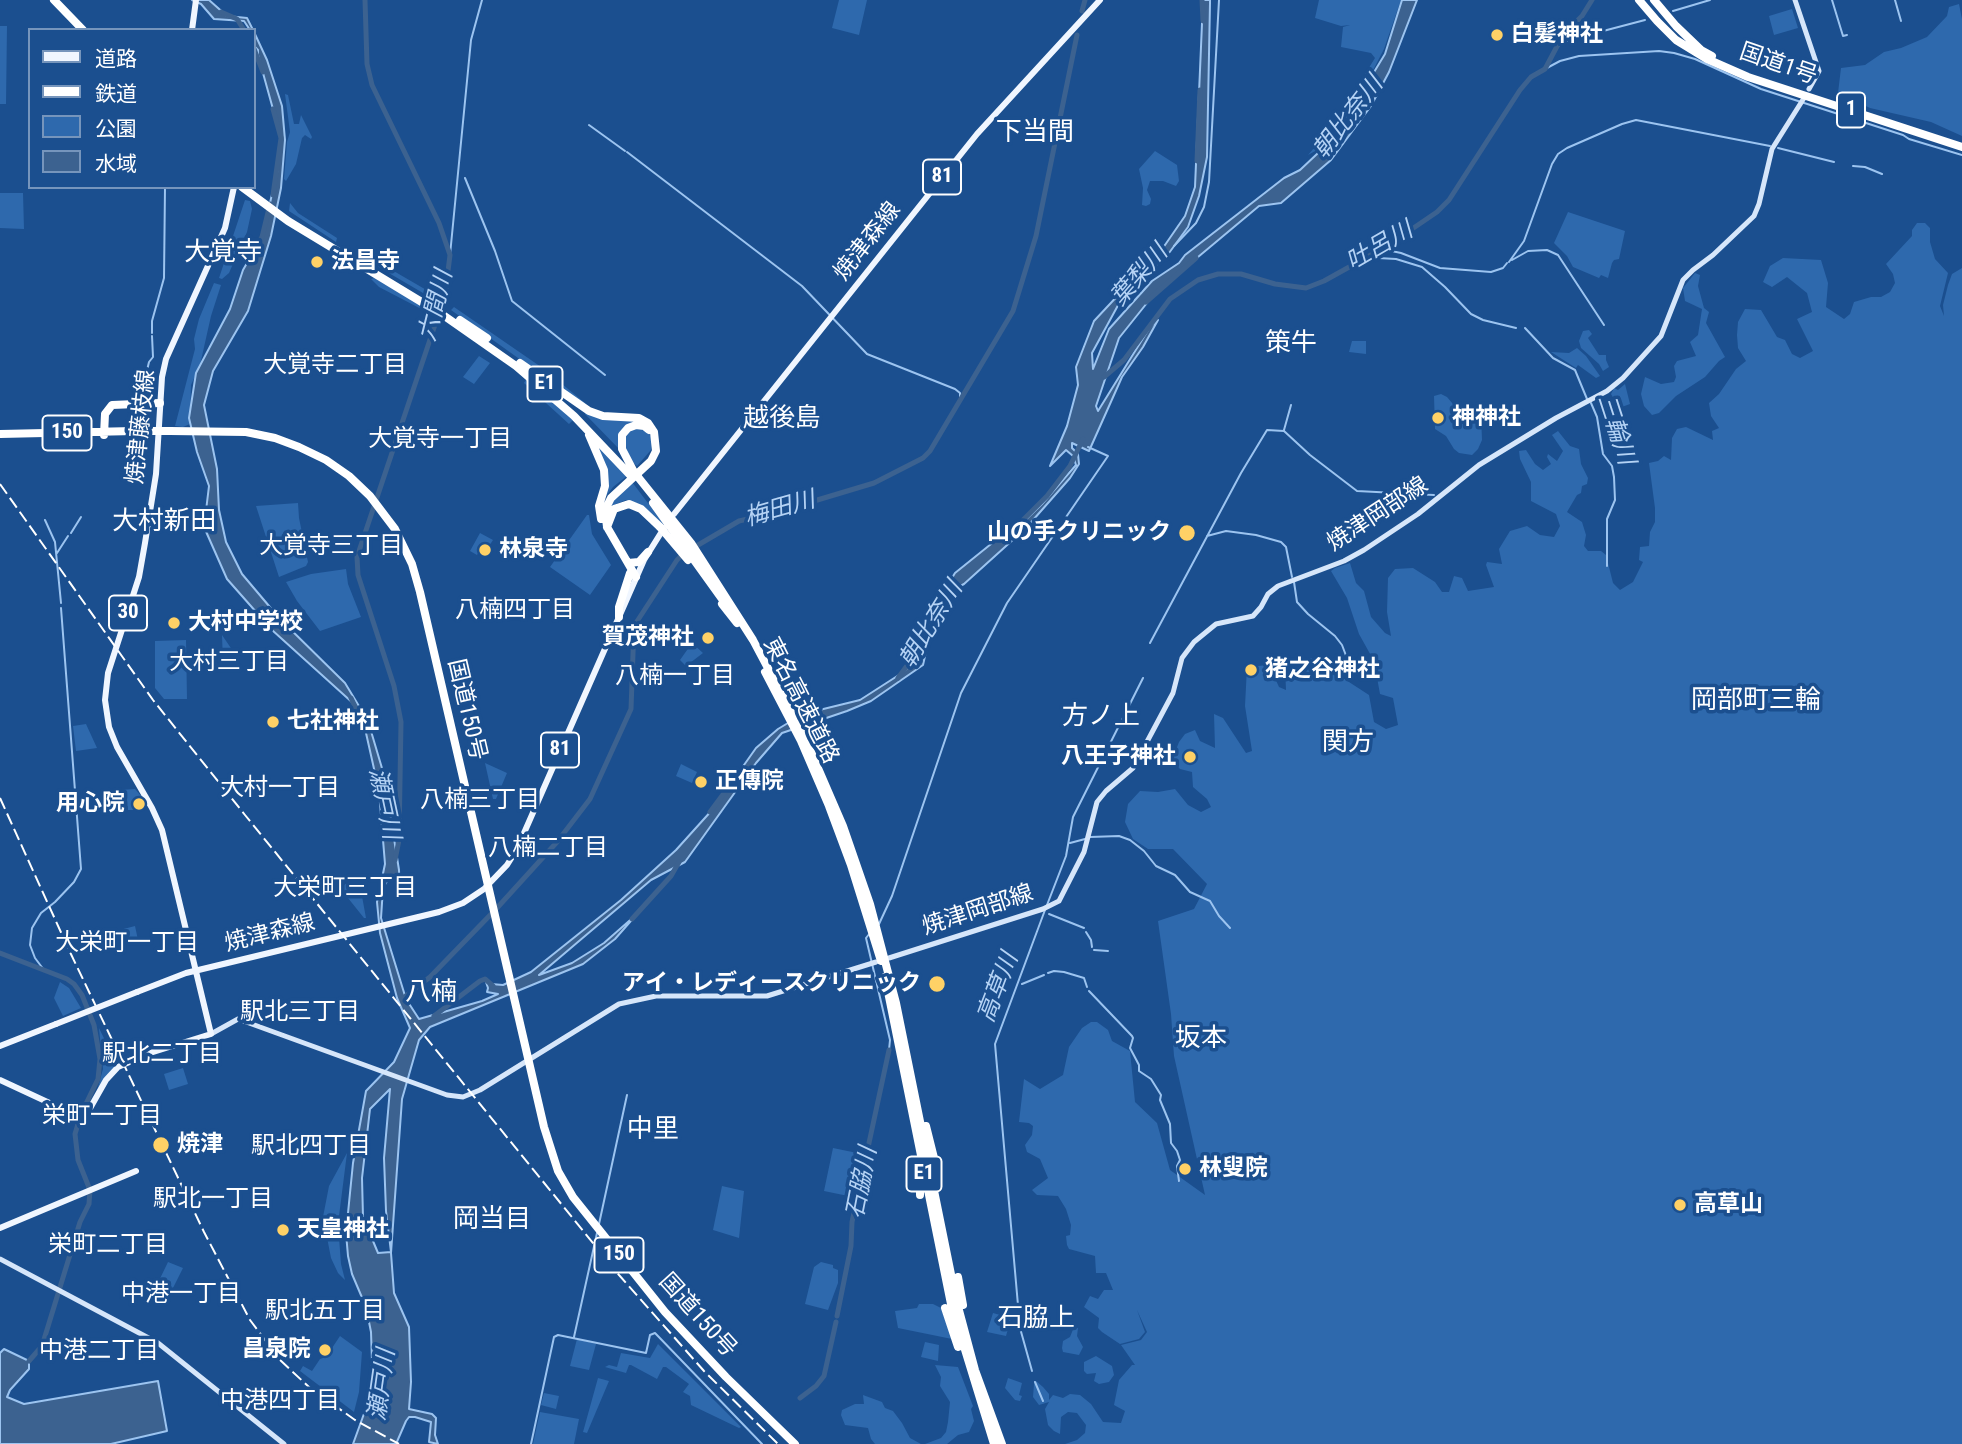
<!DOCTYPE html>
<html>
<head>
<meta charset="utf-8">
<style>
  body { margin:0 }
  #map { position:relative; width:1962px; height:1444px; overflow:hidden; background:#1b4f8f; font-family:"Roboto Condensed","Noto Sans JP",sans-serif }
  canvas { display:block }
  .legend { position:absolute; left:28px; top:28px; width:228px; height:161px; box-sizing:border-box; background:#1b4f8f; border:2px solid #7695bc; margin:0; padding:9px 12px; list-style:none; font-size:21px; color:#fff }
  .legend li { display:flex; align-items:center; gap:14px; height:35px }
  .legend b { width:35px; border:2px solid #7695bc }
</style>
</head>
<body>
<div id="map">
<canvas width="1962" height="1444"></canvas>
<ul class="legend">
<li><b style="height:9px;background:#f0f6ff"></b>道路</li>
<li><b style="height:9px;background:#fff"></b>鉄道</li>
<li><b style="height:19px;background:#2e69ad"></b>公園</li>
<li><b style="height:19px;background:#3c6290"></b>水域</li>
</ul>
</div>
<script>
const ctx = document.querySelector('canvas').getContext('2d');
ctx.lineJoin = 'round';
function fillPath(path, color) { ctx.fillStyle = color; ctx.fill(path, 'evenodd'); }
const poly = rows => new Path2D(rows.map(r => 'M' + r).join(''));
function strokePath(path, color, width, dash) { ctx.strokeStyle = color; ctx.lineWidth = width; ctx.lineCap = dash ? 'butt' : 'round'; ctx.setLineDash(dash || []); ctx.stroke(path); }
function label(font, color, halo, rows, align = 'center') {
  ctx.font = font + ' "Roboto Condensed","Noto Sans JP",sans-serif'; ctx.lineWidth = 7; ctx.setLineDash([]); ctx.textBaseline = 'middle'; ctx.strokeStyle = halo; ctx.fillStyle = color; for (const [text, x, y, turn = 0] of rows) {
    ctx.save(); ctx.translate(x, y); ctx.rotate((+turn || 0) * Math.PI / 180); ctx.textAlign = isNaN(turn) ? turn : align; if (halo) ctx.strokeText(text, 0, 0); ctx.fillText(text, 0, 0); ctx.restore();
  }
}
fillPath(poly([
  [839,0,867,0,859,35,832,28],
  [1319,0,1401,0,1384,49,1370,76,1356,98,1352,100,1331,135,1317,150,1308,155,1333,126,1375,58,1371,53,1341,47,1343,27,1350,25,1341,26,1315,18],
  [1959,4,1962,19,1962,136,1931,122,1870,108,1838,93,1841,68,1865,65,1884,52,1901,48,1927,37,1947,16,1949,7],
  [1792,9,1798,28,1774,35,1769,16],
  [0,26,7,26,6,104,0,104],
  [285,94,288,95,294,124,299,124,301,115,312,137,311,139,305,135,302,138,296,164,286,181,284,179,287,142,290,132],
  [1155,151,1177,165,1179,181,1176,186,1163,181,1150,181,1147,190,1151,199,1150,204,1146,206,1142,205,1143,188,1139,169],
  [0,193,23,193,24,229,0,228],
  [245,200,250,201,252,209,247,232,229,273,222,279,219,278],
  [290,203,298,213,337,238,336,242,289,211],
  [1568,212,1625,231,1619,259,1614,260,1612,263,1608,278,1601,275,1599,278,1573,267,1567,256,1554,243],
  [1917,223,1925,223,1930,228,1930,242,1935,259,1948,273,1940,306,1944,316,1943,305,1948,285,1952,274,1962,268,1962,1444,1065,1444,1077,1440,1085,1433,1086,1425,1077,1413,1068,1412,1061,1417,1060,1434,1054,1431,1048,1425,1045,1409,1049,1402,1039,1405,1033,1397,1034,1384,1036,1381,1043,1387,1049,1394,1049,1400,1053,1395,1063,1398,1070,1394,1080,1395,1091,1404,1103,1422,1121,1423,1125,1411,1114,1405,1119,1380,1132,1365,1135,1365,1121,1345,1141,1340,1147,1332,1137,1310,1145,1332,1139,1339,1120,1344,1102,1332,1098,1328,1099,1318,1084,1307,1090,1296,1098,1299,1104,1290,1113,1290,1106,1273,1096,1273,1095,1256,1069,1249,1067,1245,1066,1236,1070,1235,1071,1225,1066,1209,1058,1196,1037,1195,1032,1190,1048,1178,1040,1159,1027,1152,1025,1145,1032,1135,1033,1126,1029,1123,1019,1122,1024,1079,1040,1089,1063,1075,1069,1047,1082,1028,1091,1022,1097,1022,1108,1030,1112,1041,1130,1051,1135,1102,1157,1123,1170,1170,1205,1195,1174,1056,1171,1014,1158,921,1194,909,1207,884,1173,849,1148,849,1133,839,1125,822,1128,804,1140,791,1158,792,1175,789,1188,805,1201,812,1211,807,1207,799,1193,787,1192,772,1180,769,1172,760,1179,742,1185,734,1195,730,1200,741,1215,748,1214,714,1223,718,1246,753,1252,751,1245,706,1247,667,1269,665,1279,687,1286,690,1285,667,1312,658,1369,695,1374,722,1386,729,1398,725,1393,698,1380,694,1374,661,1359,634,1347,598,1331,571,1335,568,1350,563,1356,583,1364,591,1371,617,1385,633,1391,636,1387,612,1388,578,1395,569,1413,568,1435,582,1442,592,1449,592,1454,576,1462,578,1468,591,1494,587,1486,565,1487,562,1502,564,1499,549,1510,531,1527,526,1540,535,1554,537,1560,526,1556,514,1531,501,1531,482,1520,459,1519,451,1526,450,1535,464,1543,470,1551,464,1547,457,1548,454,1557,461,1563,451,1552,435,1558,431,1570,446,1579,449,1581,464,1588,478,1587,484,1582,486,1581,493,1577,495,1567,512,1582,522,1586,535,1584,546,1588,551,1601,551,1606,555,1613,583,1620,590,1633,582,1643,562,1639,560,1640,547,1649,546,1650,532,1655,522,1655,508,1649,463,1658,461,1664,456,1671,460,1672,438,1677,429,1686,427,1713,440,1712,431,1719,428,1711,416,1709,403,1719,394,1736,369,1746,361,1738,348,1737,335,1738,322,1745,309,1761,310,1777,337,1785,340,1792,354,1800,358,1813,351,1797,319,1812,312,1807,293,1787,277,1772,287,1763,282,1770,266,1783,258,1821,260,1828,283,1826,307,1844,319,1850,314,1854,302,1871,297,1881,297,1890,292,1895,283,1893,274,1886,264,1912,236,1912,230],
  [373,259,435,295,435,300,370,262],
  [1695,273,1700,275,1698,286,1704,308,1709,312,1706,323,1725,357,1719,361,1705,377,1676,396,1659,413,1652,415,1644,406,1641,394,1645,377,1661,384,1674,382,1676,377,1674,366,1677,361,1696,356,1690,342,1698,335,1702,309,1685,301,1683,288],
  [374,278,418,303,429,313,379,287,371,279],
  [214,283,221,285,211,316,200,365,191,385,190,424,183,427,175,426,195,349,194,339,199,319],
  [454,307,544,369,585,403,585,406,451,310],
  [1589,330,1592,334,1588,338,1599,355,1606,355,1606,360,1609,367,1603,371,1599,364,1581,348,1579,341,1583,331],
  [1352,341,1366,341,1366,354,1349,352],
  [1577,348,1586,356,1600,376,1596,378,1578,365,1576,368,1551,352,1569,353],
  [479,356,490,363,474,384,463,377],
  [527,378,573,420,569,424,524,383],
  [1625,384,1630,404,1619,408,1611,394,1614,388,1618,390],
  [1441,394,1447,397,1458,410,1478,411,1481,414,1482,440,1478,449,1472,455,1459,453,1454,449,1446,436,1435,429,1434,396],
  [585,411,640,420,629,426,621,451,585,414],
  [631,428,646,430,652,438,651,450,637,466,630,460,625,451,624,438],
  [596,443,627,476,613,487,601,503,608,484],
  [632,482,663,523,662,525,639,504,626,500,616,504,606,517,612,501],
  [298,503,299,518,308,562,306,566,279,577,256,506],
  [587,515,589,515,592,534,611,565,590,595,550,567],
  [480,533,493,540,489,546,483,543,477,555,470,551],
  [346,569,348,584,361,617,320,631,297,601,286,582,311,574],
  [222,635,237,657,231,663,223,663],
  [186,640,187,699,164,699,155,688,155,641],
  [692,643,703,653,686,666,680,660],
  [86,724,97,748,76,751,73,726],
  [485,763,507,773,496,799,493,799],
  [681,764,697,772,692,783,676,776],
  [135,789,142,797,136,798,136,810,128,810,127,801,122,800,121,790],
  [359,880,366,918,364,918,340,888,347,883],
  [135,926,138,940,117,948,112,932],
  [60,982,69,988,81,1008,63,1016,54,998],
  [99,1028,117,1065,97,1091,103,1069],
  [183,1068,188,1084,169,1090,164,1074],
  [833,1148,862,1154,853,1197,824,1191],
  [347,1153,338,1224,341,1264,345,1280,338,1273,331,1258,323,1217,329,1186],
  [722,1186,744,1191,739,1238,713,1230],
  [168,1262,183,1268,168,1298,154,1291],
  [821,1262,833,1265,833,1268,838,1270,838,1283,828,1310,805,1304,814,1267],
  [919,1304,933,1304,941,1308,952,1339,898,1328,895,1311,917,1308],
  [993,1313,1011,1318,1006,1336,987,1332],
  [1074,1327,1078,1328,1077,1336,1083,1347,1079,1355,1063,1352,1062,1348,1063,1341,1070,1337],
  [340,1336,362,1352,359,1392,354,1412,300,1371,303,1366,312,1371,320,1359,326,1357],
  [577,1339,596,1344,589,1370,570,1366],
  [925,1342,939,1345,938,1361,921,1357],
  [658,1344,741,1427,739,1428,691,1405,690,1396,683,1392,689,1384,666,1367,663,1367,657,1379,631,1365,629,1365,626,1373,605,1367,609,1365,617,1367,621,1353,650,1358],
  [1096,1356,1112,1366,1114,1375,1109,1382,1099,1384,1094,1381,1096,1373,1087,1374,1084,1371,1084,1362],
  [935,1365,958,1367,973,1406,971,1409,974,1421,969,1432,958,1435,947,1444,925,1444,941,1438,946,1432,948,1422,950,1402,940,1386,941,1377],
  [598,1378,609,1381,587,1433,583,1432],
  [1008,1378,1022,1383,1019,1395,1022,1396,1020,1401,1015,1400,1005,1388],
  [544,1393,559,1396,556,1409,541,1405],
  [863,1395,882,1402,885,1408,893,1411,902,1423,910,1438,921,1444,875,1444,871,1439,868,1428,845,1425,841,1415,842,1410,855,1404,864,1404],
  [540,1412,579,1419,574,1444,533,1444]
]), '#2e69ad');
const water = poly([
  [192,0,209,0,227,16,247,18,253,30,250,30,244,21,214,19,201,4,192,0],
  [1203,0,1210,0,1210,3,1207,157,1199,196,1188,227,1169,253,1122,298,1092,353,1093,369,1109,329,1152,281,1179,263,1185,255,1284,178,1300,170,1334,138,1385,54,1402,0,1417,0,1389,72,1371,106,1331,160,1281,203,1259,206,1155,293,1119,338,1096,406,1098,411,1150,327,1158,320,1143,347,1122,377,1089,451,1072,443,1072,448,1078,454,1079,464,1070,478,1026,528,964,584,951,591,930,634,923,665,871,701,847,711,782,733,756,763,685,862,651,880,539,975,572,963,604,943,637,914,615,939,583,964,430,1027,419,1040,402,1099,391,1253,394,1293,409,1327,411,1382,409,1409,432,1414,436,1418,435,1435,438,1444,429,1442,431,1422,415,1417,409,1417,406,1421,396,1444,353,1444,365,1411,369,1408,371,1401,369,1391,372,1362,371,1332,366,1307,352,1274,348,1256,346,1233,353,1163,366,1091,394,1062,410,1028,397,998,380,933,377,902,385,864,379,791,366,733,354,704,272,630,227,579,204,527,209,486,197,452,189,418,196,373,230,309,243,270,262,237,277,173,281,138,258,55,258,50,254,46,254,32,267,60,282,106,285,140,281,188,271,236,248,311,213,371,204,405,217,469,219,510,226,542,242,574,280,619,345,683,368,721,384,775,399,870,400,899,397,882,389,878,383,888,381,918,406,999,419,1019,482,1001,498,994,487,992,488,988,485,979,491,984,503,985,531,972,621,900,676,850,713,809,756,748,778,729,803,714,860,700,902,673,914,662,916,637,955,573,996,540,1016,529,1042,504,1076,465,1073,456,1066,450,1050,466,1067,426,1078,385,1076,367,1094,321,1165,245,1185,216,1195,187,1203,0],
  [390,1089,384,1158,386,1211,391,1252,378,1253,363,1217,362,1178,370,1109,390,1089],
  [4,1349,29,1361,29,1369,10,1390,7,1397,24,1404,158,1381,167,1431,111,1444,0,1444,0,1353,4,1349]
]);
fillPath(water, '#3c6290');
strokePath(water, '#9cc4f0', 2);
strokePath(poly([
  [1832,0,1843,36,1847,35],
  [1895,0,1901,21],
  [1673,11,1710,0],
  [1556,48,1565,41,1645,20],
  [1545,69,1560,61,1579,56,1659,51,1674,53,1695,59,1761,89,1903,135,1909,139,1962,155],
  [589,125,625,151],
  [1778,148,1834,162],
  [627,152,802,286,867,354,955,389,960,393,960,402],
  [1853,166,1865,167,1882,174],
  [465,178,495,251,512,301,605,375],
  [1174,246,1196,223,1204,207,1209,182,1219,0],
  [1382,249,1401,253,1440,268,1491,272,1503,268,1507,263],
  [1370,254,1378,258,1396,259,1422,267,1445,287,1471,314,1483,320,1516,328],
  [450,255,471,40,482,0],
  [1512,260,1528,251,1547,250,1558,255,1604,325],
  [1509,262,1524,241,1552,164,1558,154,1567,148,1622,124,1636,120,1770,146],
  [1525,328,1553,358,1575,370,1587,399],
  [152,333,152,321,164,278,165,187],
  [140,400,149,362,153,357,152,336],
  [1591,403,1597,417,1603,454,1612,466,1614,477,1615,500,1607,519,1607,566],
  [138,426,139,407],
  [1284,430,1291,405],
  [130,454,135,448],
  [45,520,55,542,61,603],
  [71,533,81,517],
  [1207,536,1226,531,1256,535,1281,542,1286,547,1292,577],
  [57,553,68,536],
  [1294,582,1297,602,1308,614,1335,636,1342,645,1353,674],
  [1150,643,1241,473,1267,430,1284,431,1310,455,1357,491,1434,495],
  [1090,837,1119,836,1130,840,1144,851,1156,866,1175,875,1190,892,1210,901,1219,916,1230,928],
  [1070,843,1085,839],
  [1047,905,1066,856,1073,817,1143,678],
  [1049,914,1084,928],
  [879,924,892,896,961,693,1007,603,1108,456,1088,447],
  [1086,932,1091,940,1092,947],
  [870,933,866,938,890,1040,889,1050],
  [1094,950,1108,951],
  [44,970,35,958,30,945,32,928,41,913,55,902,74,882,81,869,61,608],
  [1048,973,1054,971,1064,972,1084,978,1087,987],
  [1022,984,1044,975],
  [1089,991,1132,1036,1133,1038,1130,1048,1139,1065,1139,1071,1151,1079,1161,1095,1160,1100,1170,1124,1171,1143,1177,1151,1180,1160,1177,1166,1179,1181],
  [599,1224,627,1095],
  [574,1337,597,1233],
  [1032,1371,1020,1328,995,1044,1045,910],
  [1035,1382,1043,1401],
  [531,1444,554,1337,558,1335,646,1353,650,1335,655,1333,762,1444]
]), '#9cc4f0', 2);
strokePath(poly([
  [365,0,367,64,372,85,439,223,450,255,445,295,357,557,358,575,394,686,401,722,399,840,395,860],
  [1202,0,1203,21],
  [1082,11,1085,0],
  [221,12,237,19,244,30],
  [254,49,263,72],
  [1197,161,1200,90],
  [273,195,281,138,273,109],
  [258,251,256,247,262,237,270,204],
  [1146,302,1196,258],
  [1104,377,1124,360,1170,299,1198,280,1218,274,1241,274,1275,284,1306,288,1324,281,1387,246,1437,212,1449,200,1520,90,1531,77,1545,69,1563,35,1582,16,1592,0],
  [1010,533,1047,496,1070,466,1083,439],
  [693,548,739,521,774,513,874,483,923,458,930,451,1013,311,1036,236,1077,35],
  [898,678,917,652],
  [351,698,360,717],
  [710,812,733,781],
  [632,919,671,876,679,862],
  [0,953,67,979,74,984,82,995,94,1025,100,1059,98,1079,81,1114,75,1134,78,1160,90,1190,89,1204,80,1222,42,1346,29,1361],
  [402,999,430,977,497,908,557,842,590,799,631,709,634,626,677,560,684,553],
  [434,1016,480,981,485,979,493,986],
  [837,1316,851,1246,852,1222,889,1050],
  [800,1398,816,1386,824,1376,836,1322]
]), '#3c6290', 5);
strokePath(poly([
  [1795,0,1819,71,1809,89],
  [889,958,1043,909,1059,901,1084,852,1097,802,1106,791,1133,768,1173,693,1182,658,1194,642,1216,624,1253,616,1261,607,1268,594,1278,586,1344,561,1364,550,1418,514,1479,465,1556,418,1607,391,1623,378,1661,336,1683,280,1693,270,1713,255,1754,216,1759,204,1772,149,1804,98],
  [211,1034,238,1019,447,1095,463,1097,480,1090,619,1004,656,996,767,996,876,962],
  [0,1259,158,1343,284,1444]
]), '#d6e6fa', 5);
strokePath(poly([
  [192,30,196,0],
  [674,514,977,134,1100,0],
  [137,992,186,973,439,912,463,903,484,889,507,865,517,849,644,560,664,528],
  [0,1046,56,1024],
  [0,1080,84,1119,106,1080,118,1067,150,1053,211,1034,162,830,152,808,117,747,109,727,105,700,108,673,139,577,145,543,156,474,162,377,166,359,225,228,234,187],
  [0,1228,136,1171]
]), '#f0f6ff', 6);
strokePath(poly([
  [54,0,83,30],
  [1639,0,1657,21,1676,40,1707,59,1748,77,1962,147],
  [1654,0,1676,26,1701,50,1712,56],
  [242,187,288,221,443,315,516,366,574,416,630,475],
  [460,320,487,338],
  [520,363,589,411,603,416,639,418,648,423,654,432,656,451,651,461,611,498,605,510,607,527,636,577],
  [170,431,246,432,275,438,299,447,326,460,349,476,370,496,395,529,412,564,420,592,544,1127,558,1171,573,1197,665,1312,726,1377,795,1444],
  [0,434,134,431],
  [104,435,105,414,112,405,160,403],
  [589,435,604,470,605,486,599,506,601,519],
  [634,472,622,449,622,435,628,428,636,425,644,426,649,430],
  [638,477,691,543,753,640,805,738,843,826,870,904,896,1003,956,1299,975,1370,1002,1444],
  [653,503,727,606],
  [607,527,614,509,629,504,641,509,660,527],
  [628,563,639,562,648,552],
  [722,604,737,623],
  [619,617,619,607,630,573],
  [765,672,801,741,829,806,851,865,881,961],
  [885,977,951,1304,994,1444],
  [926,1126,937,1170],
  [920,1195,920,1173],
  [958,1277,963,1305],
  [945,1308,958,1347]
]), '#fff', 8);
strokePath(poly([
  [0,484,153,700,245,815,619,1275,704,1371,778,1444],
  [0,798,69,950,204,1232,250,1320,280,1360,310,1388,355,1420,399,1444]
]), '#fff', 2, [12, 5]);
strokePath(poly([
  [56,1024,137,992]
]), '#f0f6ff', 6);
strokePath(poly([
  [134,431,170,431],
  [634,472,638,477],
  [660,527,688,560]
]), '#fff', 8);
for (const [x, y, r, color] of [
  [1497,35,7,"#ffd166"],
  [317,262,7,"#ffd166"],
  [1438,418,7,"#ffd166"],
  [1187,533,9,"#ffd166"],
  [485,550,7,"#ffd166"],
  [174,623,7,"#ffd166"],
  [708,638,7,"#ffd166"],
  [1251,670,7,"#ffd166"],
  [273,722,7,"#ffd166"],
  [1190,757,7,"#ffd166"],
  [701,782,7,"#ffd166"],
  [139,804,7,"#ffd166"],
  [937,984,9,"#ffd166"],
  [161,1145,9,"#ffd166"],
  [1185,1169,7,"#ffd166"],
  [1680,1205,7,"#ffd166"],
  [283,1230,7,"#ffd166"],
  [325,1350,7,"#ffd166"]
]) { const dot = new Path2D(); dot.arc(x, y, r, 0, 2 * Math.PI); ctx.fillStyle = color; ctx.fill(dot); strokePath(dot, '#1b4f8f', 2.5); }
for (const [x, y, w] of [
  [1851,110,28],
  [942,177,38],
  [545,384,35],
  [67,433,49],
  [128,613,38],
  [560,750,38],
  [924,1174,35],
  [619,1255,49]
]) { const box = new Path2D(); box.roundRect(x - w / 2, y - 17.5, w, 35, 5); ctx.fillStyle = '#1b4f8f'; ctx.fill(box); strokePath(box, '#fff', 2); }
label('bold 21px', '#fff', null, [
  ["1",1851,110],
  ["81",942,177],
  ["E1",545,384],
  ["150",67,433],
  ["30",128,613],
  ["81",560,750],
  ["E1",924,1174],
  ["150",619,1255]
]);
label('bold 23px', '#fff', '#1b4f8f', [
  ["白髪神社",1511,35],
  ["法昌寺",331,262],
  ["神神社",1452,418],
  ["山の手クリニック",1171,533,"right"],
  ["林泉寺",499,550],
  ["大村中学校",188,623],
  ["賀茂神社",694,638,"right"],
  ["猪之谷神社",1265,670],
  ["七社神社",287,722],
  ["八王子神社",1176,757,"right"],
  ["正傳院",715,782],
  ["用心院",125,804,"right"],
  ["アイ・レディースクリニック",921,984,"right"],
  ["焼津",177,1145],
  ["林叟院",1199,1169],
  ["高草山",1694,1205],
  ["天皇神社",297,1230],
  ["昌泉院",311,1350,"right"]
], 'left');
label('23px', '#fff', '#1b4f8f', [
  ["国道1号",1778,65,19],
  ["焼津森線",868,242,-52],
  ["焼津藤枝線",142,427,-84],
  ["焼津岡部線",1378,515,-33],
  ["東名高速道路",800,701,63],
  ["国道150号",466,710,77],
  ["焼津岡部線",978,911,-18],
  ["焼津森線",270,934,-14],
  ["国道150号",697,1316,48]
]);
label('italic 24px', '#b5d3f5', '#1b4f8f', [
  ["朝比奈川",1349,118,-52],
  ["吐呂川",1380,247,-30],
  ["葉梨川",1140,276,-49],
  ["六間川",437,306,-76],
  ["三輪川",1615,430,72],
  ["梅田川",780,510,-16],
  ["朝比奈川",932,625,-58],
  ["瀬戸川",383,804,78],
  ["高草川",999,988,-69],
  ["石脇川",863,1183,-79],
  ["瀬戸川",383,1385,-82]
]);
label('24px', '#fff', '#1b4f8f', [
  ["大覚寺二丁目",335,366],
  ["大覚寺一丁目",440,440],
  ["大覚寺三丁目",331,547],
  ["八楠四丁目",515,611],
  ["大村三丁目",229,663],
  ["八楠一丁目",675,677],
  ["大村一丁目",280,789],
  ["八楠三丁目",480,801],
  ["八楠二丁目",548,849],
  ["大栄町三丁目",345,889],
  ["大栄町一丁目",127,944],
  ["駅北三丁目",300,1013],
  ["駅北二丁目",162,1055],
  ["栄町一丁目",102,1117],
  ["駅北四丁目",311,1147],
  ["駅北一丁目",213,1200],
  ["栄町二丁目",108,1246],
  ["中港一丁目",181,1295],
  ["駅北五丁目",325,1312],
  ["中港二丁目",99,1352],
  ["中港四丁目",280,1402]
]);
label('26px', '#fff', '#1b4f8f', [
  ["下当間",1035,133],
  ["大覚寺",223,253],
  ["策牛",1291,344],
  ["越後島",782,419],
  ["大村新田",164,522],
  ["岡部町三輪",1756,701],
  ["方ノ上",1101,717],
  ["関方",1348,743],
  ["八楠",431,993],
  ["坂本",1201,1039],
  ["中里",653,1130],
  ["岡当目",492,1220],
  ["石脇上",1036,1319]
]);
</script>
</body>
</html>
